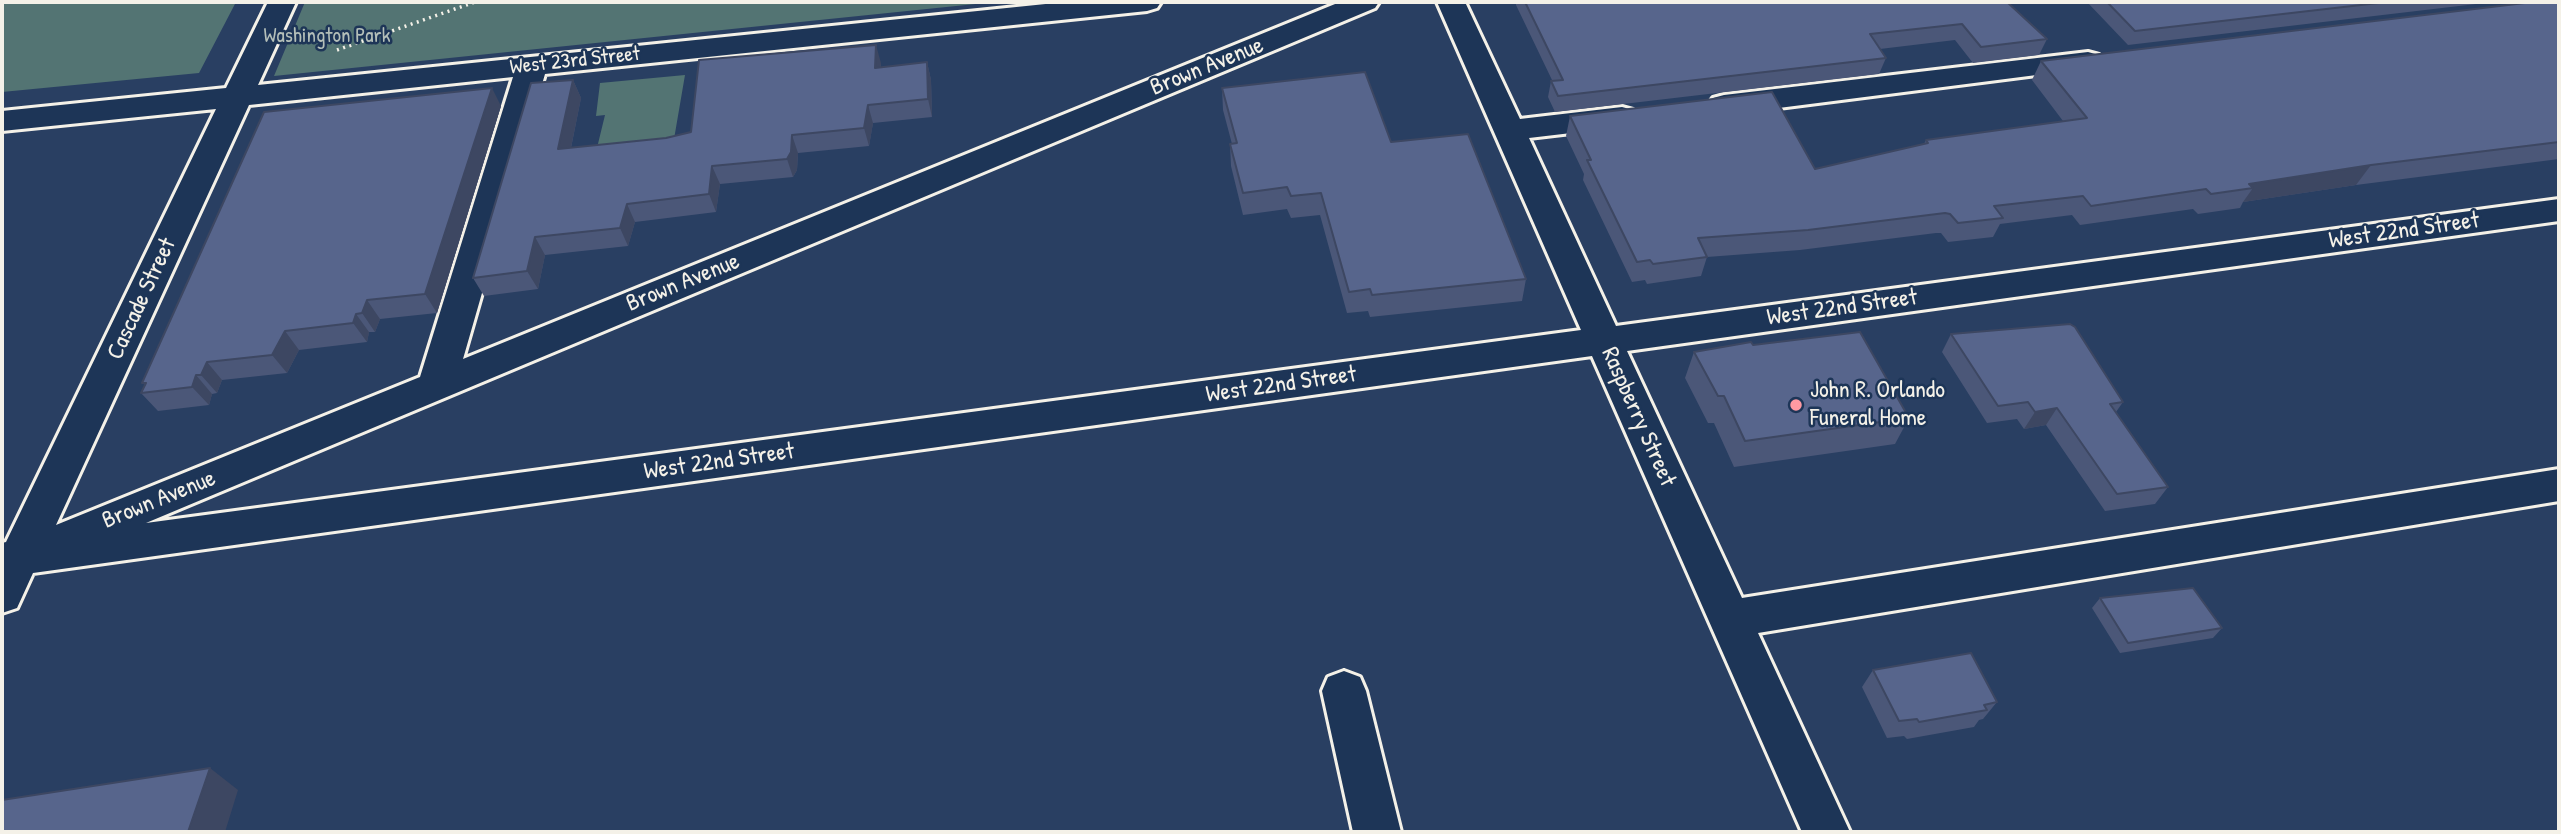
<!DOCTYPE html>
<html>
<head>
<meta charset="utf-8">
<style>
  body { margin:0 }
  #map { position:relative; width:2561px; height:834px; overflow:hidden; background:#293f62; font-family:"Patrick Hand",sans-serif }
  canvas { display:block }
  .frame { position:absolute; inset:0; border:4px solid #f4f1e8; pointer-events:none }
</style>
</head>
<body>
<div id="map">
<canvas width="2561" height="834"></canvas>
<div class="frame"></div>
</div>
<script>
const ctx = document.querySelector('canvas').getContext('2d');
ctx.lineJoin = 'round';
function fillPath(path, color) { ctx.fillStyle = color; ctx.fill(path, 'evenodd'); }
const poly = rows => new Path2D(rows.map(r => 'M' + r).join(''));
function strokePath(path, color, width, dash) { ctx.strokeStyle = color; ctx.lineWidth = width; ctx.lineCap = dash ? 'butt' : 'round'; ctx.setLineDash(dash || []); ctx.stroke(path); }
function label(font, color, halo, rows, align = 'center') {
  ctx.font = font + ' "Patrick Hand",sans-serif'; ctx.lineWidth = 5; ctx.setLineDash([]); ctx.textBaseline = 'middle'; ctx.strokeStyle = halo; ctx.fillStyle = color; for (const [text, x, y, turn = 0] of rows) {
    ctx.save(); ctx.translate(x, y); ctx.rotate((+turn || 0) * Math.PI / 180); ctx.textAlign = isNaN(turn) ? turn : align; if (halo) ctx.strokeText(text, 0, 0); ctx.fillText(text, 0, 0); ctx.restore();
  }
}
fillPath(poly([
  [2,2,236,2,199,73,2,92],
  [305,2,995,2,274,76],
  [685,75,673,145,596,152,605,115,596,116,600,83]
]), '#537473');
const minor = poly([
  [268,2,296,2,258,85,1065,2,1161,2,1157,8,1147,11,545,74,463,359,1340,2,1379,2,1375,8,146,523,1581,330,1437,2,1465,2,1520,119,1622,107,1633,110,1638,117,1633,124,1622,127,1529,138,1616,326,2559,199,2559,221,1627,351,1742,598,2559,469,2559,501,1758,633,1850,832,1802,832,1592,356,33,573,17,608,2,613,2,543,6,542,216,109,2,131,2,111,226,88,268,2],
  [513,77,420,377,56,525,249,105,513,77],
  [2088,52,2099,55,2103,61,2099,67,1724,115,1713,112,1708,105,1713,98,1724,95,2088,52],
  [1344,671,1360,677,1366,691,1401,832,1353,832,1322,691,1328,677,1344,671]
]);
strokePath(minor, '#f4f1e8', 6);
strokePath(poly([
  [337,50,475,2]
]), '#f4f1e8', 3.5, [2, 4.5]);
fillPath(minor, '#1d3557');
fillPath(poly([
  [1516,2,2007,2,2047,39,2039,55,1973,63,1955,40,1880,49,1886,58,1879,74,1555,112,1548,97,1551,81,1552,80,1516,5],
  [2087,2,2493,2,2128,45],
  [2559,2,2559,159,2356,185,2243,202,2240,208,2198,214,2193,209,2080,225,2072,215,2000,224,1993,237,1948,242,1941,233,1936,233,1800,250,1707,257,1701,276,1647,284,1645,280,1632,282,1583,180,1584,174,1566,136,1570,116,1815,169,1924,144,1926,140,2063,121,2032,80,2041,61],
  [927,62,931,80,932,117,873,123,869,146,798,153,797,170,793,177,720,184,716,212,635,222,628,246,545,255,538,289,484,296,473,278,573,80,581,98,571,148,666,138,691,132,881,63,881,67],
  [1222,88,1391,142,1526,279,1522,301,1370,317,1368,311,1347,313,1320,215,1291,218,1287,209,1243,215,1231,166,1230,144,1232,144,1223,110],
  [501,106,437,313,380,319,375,332,369,332,367,342,299,350,287,373,222,380,217,393,212,394,209,405,158,411,141,393,145,385,142,383],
  [1951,334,2123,402,2116,412,2168,487,2155,504,2105,511,2046,425,2024,429,2017,419,1987,423,1942,352],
  [1753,345,1909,418,1895,444,1734,467,1714,423,1708,423,1685,378,1694,352],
  [2100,598,2222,628,2213,638,2120,653,2092,608],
  [1873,670,1997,702,1983,719,1979,720,1974,727,1907,739,1904,736,1887,738,1862,687]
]), '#4b5778');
fillPath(poly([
  [876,45,881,63,880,86,875,68],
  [927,62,931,80,932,117,928,99],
  [573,80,581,98,567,167,558,149],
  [492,88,501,106,437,313,425,294],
  [868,105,873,123,869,146,864,128],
  [792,135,798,153,797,170,793,177,787,159],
  [2371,165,2356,185,2243,202,2253,188,2249,184],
  [712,166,720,184,716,212,709,194],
  [627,204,635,222,628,246,620,228],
  [535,237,545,255,538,289,527,271],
  [367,300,380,319,375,332,362,313],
  [356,314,369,332,367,342,353,323],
  [285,331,299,350,287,373,272,355],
  [207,362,222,380,217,393,201,375],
  [196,375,212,394,209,405,192,387],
  [2057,408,2046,425,2024,429,2035,412],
  [210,768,238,790,225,832,188,832]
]), '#3d4762');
const building = poly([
  [1525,2,2007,2,2047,39,1981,47,1962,24,1870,34,1886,58,1558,96,1551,81,1563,80,1525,2],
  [2107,2,2387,2,2135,31,2107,2],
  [2533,2,2559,2,2559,142,2371,165,2249,184,2253,188,2211,194,2206,189,2091,206,2083,196,1994,206,2003,218,1958,223,1950,214,1945,213,1808,230,1698,238,1707,257,1653,264,1650,260,1637,262,1587,160,1591,160,1570,116,1772,92,1815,169,1928,143,1926,140,2087,118,2041,61,2533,2],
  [876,45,875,68,927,62,928,99,868,105,864,128,792,135,791,152,787,159,712,166,709,194,627,204,620,228,535,237,527,271,473,278,531,83,573,80,558,149,666,138,691,132,699,60,876,45],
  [1365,72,1391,142,1468,134,1526,279,1372,295,1370,289,1349,292,1321,193,1291,196,1287,187,1243,193,1230,144,1237,143,1222,88,1365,72],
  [492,88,425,294,367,300,362,313,356,314,353,323,285,331,272,355,207,362,201,375,196,375,192,387,141,393,146,383,142,383,264,112,492,88],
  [2070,324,2075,327,2123,402,2110,404,2168,487,2117,494,2057,408,2035,412,2028,402,1998,406,1951,334,2070,324],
  [1860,332,1909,418,1745,441,1724,396,1718,396,1694,352,1751,342,1753,345,1860,332],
  [2193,588,2222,628,2128,643,2100,598,2193,588],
  [1971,653,1997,702,1984,705,1987,710,1919,722,1917,719,1899,721,1873,670,1971,653],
  [210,768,188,832,2,832,2,800,210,768]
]);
fillPath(building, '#57658c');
strokePath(building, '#3d4762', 2);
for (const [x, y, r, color] of [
  [1796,405,7,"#ff9aa2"]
]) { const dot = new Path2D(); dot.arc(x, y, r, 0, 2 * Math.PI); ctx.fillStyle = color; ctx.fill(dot); strokePath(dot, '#1d3557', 2.5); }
label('21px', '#b4bfb9', '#1d3557', [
  ["Washington Park",327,36]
]);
label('21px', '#f4f1e8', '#1d3557', [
  ["West 23rd Street",575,61,-6]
]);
label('24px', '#f4f1e8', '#1d3557', [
  ["Brown Avenue",1207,67,-22],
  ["West 22nd Street",2404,231,-8],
  ["Brown Avenue",683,283,-22],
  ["Cascade Street",142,299,-65],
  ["West 22nd Street",1842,308,-8],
  ["West 22nd Street",1281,385,-8],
  ["Raspberry Street",1638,417,66],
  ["West 22nd Street",719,462,-8],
  ["Brown Avenue",159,500,-22]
]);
label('24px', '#f4f1e8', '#1d3557', [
  ["John R. Orlando",1810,391],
  ["Funeral Home",1810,419]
], 'left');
</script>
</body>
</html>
